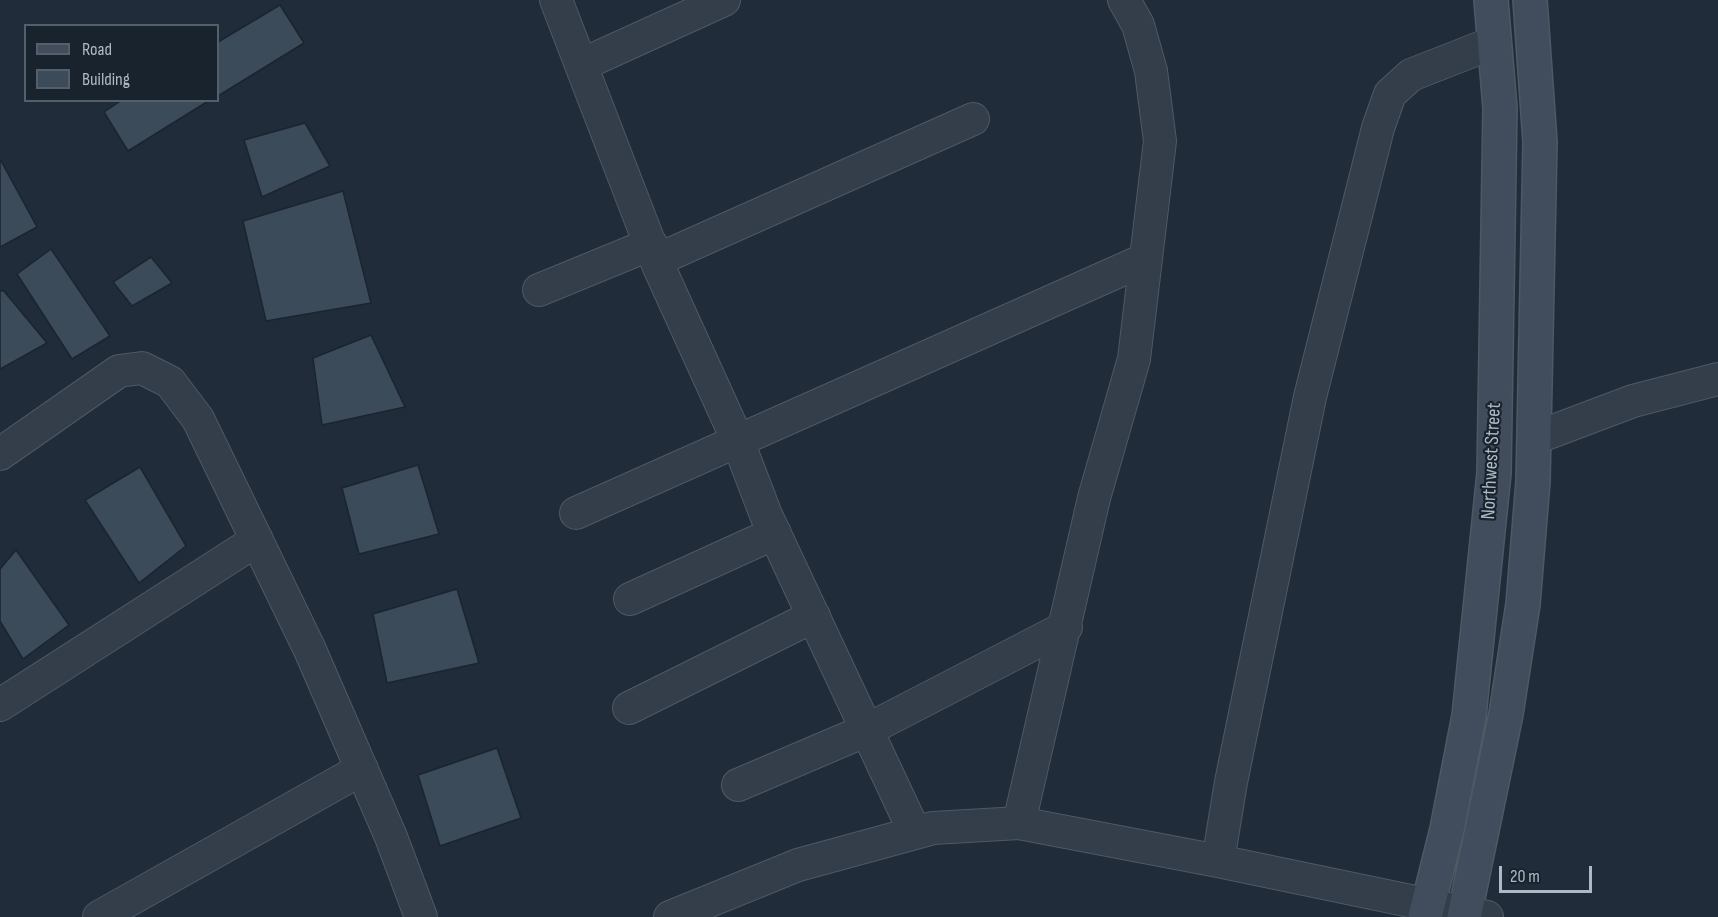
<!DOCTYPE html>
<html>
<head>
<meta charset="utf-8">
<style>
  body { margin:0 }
  #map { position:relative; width:1718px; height:917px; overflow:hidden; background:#202c3a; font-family:"Sofia Sans Condensed",sans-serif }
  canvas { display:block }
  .legend { position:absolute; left:24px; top:24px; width:195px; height:78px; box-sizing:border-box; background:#19232e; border:2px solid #555f6b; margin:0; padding:8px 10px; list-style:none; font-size:18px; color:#aeb9c6 }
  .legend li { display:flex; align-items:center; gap:12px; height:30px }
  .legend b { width:30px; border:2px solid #555f6b }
  .scale { position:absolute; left:1499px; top:866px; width:93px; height:27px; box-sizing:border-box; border:3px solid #aeb9c6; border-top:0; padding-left:8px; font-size:18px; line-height:21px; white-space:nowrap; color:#aeb9c6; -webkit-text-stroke:4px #19232e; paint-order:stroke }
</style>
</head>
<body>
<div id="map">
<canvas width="1718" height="917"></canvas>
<ul class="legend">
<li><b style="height:8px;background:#414d5d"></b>Road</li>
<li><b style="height:16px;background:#3b4b59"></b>Building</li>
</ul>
<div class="scale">20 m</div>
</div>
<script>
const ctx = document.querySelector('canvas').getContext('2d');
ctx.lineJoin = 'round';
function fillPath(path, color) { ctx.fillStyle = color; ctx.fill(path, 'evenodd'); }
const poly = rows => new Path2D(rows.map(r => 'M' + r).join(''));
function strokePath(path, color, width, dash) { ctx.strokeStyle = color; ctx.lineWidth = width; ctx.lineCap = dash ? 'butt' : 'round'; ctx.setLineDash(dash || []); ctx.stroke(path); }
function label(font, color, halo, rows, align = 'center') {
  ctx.font = font + ' "Sofia Sans Condensed",sans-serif'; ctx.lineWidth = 4.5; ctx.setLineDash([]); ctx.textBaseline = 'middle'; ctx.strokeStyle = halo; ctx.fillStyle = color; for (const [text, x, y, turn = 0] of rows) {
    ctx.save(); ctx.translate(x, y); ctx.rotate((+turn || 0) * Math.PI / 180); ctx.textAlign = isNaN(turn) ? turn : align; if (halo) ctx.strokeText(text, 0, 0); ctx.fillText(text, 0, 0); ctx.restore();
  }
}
const building = poly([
  [280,5,304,43,218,96,218,42,280,5],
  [122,100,210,100,128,151,104,112,122,100],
  [305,123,330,166,262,197,244,140,305,123],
  [0,159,37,227,0,247,0,159],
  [343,191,371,303,266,321,243,221,343,191],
  [51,249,110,336,72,359,17,274,51,249],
  [151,257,172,283,132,306,113,282,151,257],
  [3,290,47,343,0,369,0,292,3,290],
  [371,335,405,407,322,425,313,358,371,335],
  [418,465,439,534,359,554,342,488,418,465],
  [140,467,186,546,139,583,85,500,140,467],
  [16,550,69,625,23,659,0,621,0,569,16,550],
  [457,589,479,663,387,683,373,614,457,589],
  [497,748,521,818,440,846,418,775,497,748]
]);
fillPath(building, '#3b4b59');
strokePath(building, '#1b2530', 1.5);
const street = poly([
  [556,0,658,265,737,439,766,515,915,833],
  [581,65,724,0],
  [657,260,973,119],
  [539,290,651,244],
  [1535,438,1633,401,1718,379],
  [0,454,119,371,142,368,170,382,198,419,310,650,391,837,421,917],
  [576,513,1146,259],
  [630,599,775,533],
  [0,705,257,540],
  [629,708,814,616],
  [738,785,867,730,1066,627],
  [1019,823,1094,498,1134,359,1160,141,1151,71,1138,25,1124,0],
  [1218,861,1231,782,1310,397,1378,128,1390,94,1411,75,1495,42],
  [99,917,362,769],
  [670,917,798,865,915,833,933,828,1019,823,1218,861,1487,917]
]);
const secondary = poly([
  [1425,917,1447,829,1469,716,1494,473,1500,108,1491,0],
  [1464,917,1506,714,1523,604,1533,481,1540,142,1530,0]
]);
strokePath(street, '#4e5964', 34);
strokePath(secondary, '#4e5964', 36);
strokePath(street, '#333e4a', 32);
strokePath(secondary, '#414d5d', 33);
label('20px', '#aeb9c6', '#19232e', [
  ["Northwest Street",1492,461,-87]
]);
</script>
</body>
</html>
